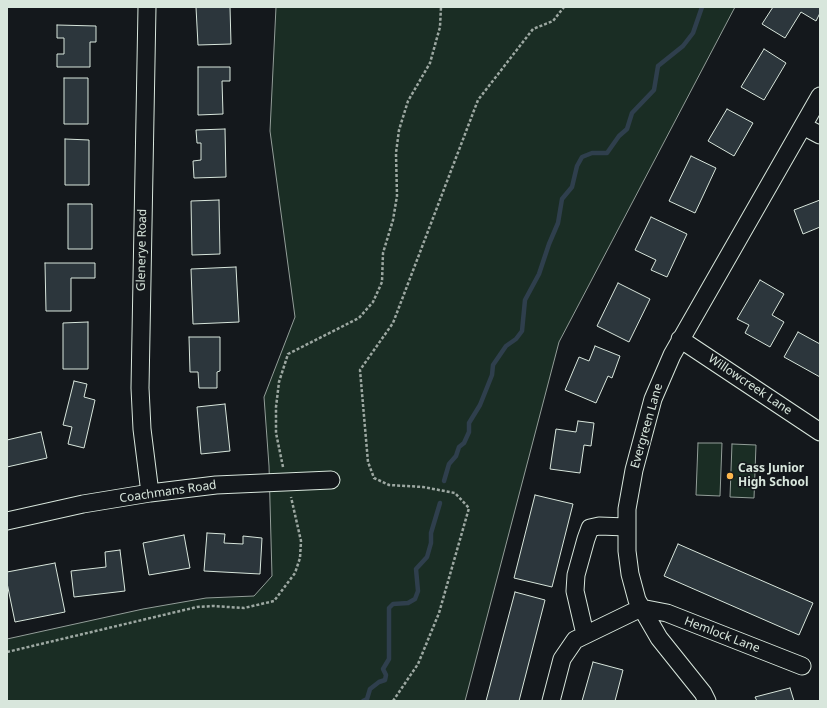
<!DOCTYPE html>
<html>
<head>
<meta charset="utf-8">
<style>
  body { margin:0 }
  #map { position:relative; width:827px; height:708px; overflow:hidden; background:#14181c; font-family:"Noto Sans",sans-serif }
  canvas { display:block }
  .frame { position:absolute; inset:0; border:8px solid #d8e6dc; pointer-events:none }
</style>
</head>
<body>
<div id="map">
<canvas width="827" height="708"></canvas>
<div class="frame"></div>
</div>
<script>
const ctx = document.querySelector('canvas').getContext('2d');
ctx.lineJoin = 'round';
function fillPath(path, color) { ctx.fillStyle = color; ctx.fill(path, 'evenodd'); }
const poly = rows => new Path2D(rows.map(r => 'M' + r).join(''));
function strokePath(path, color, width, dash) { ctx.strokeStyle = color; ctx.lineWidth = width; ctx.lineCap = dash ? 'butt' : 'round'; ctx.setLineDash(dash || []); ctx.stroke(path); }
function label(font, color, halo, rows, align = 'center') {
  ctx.font = font + ' "Noto Sans",sans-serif'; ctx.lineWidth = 3; ctx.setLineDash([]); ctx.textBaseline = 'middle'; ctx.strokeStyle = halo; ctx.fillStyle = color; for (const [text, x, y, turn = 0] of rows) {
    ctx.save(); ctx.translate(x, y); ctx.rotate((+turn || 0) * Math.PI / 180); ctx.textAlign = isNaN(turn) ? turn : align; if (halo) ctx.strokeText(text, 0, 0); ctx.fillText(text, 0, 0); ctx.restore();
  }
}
const green = poly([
  [276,7,735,7,559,342,465,701,7,701,7,639,143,609,206,598,254,596,272,576,269,466,264,397,295,317,270,131,276,7],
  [698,443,722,443,720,496,696,495,698,443],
  [732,444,756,445,754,498,730,497,732,444]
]);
fillPath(green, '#1a2d24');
strokePath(green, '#939e99', 1);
strokePath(poly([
  [444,481,449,464,456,456,459,447,464,443,469,432,469,423,480,405,492,375,493,365,506,346,516,339,522,331,525,300,539,274,549,244,558,223,562,199,572,187,577,166,582,157,592,153,607,153,619,136,627,129,632,113,654,90,658,66,683,46,693,33,702,7],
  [363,701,367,699,370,689,379,682,385,680,386,675,383,669,389,659,389,608,393,604,408,603,415,599,418,591,416,569,427,557,431,543,431,533,440,503]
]), '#2f3f4d', 4.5);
const building = poly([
  [196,7,230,7,231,44,198,45,196,7],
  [773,7,820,7,820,13,816,21,801,12,785,38,762,24,773,7],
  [57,25,96,26,96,42,90,42,90,67,57,67,57,54,64,54,64,38,57,38,57,25],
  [764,49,786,63,764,100,741,87,764,49],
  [198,67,230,67,230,81,222,81,223,114,198,115,198,67],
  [64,78,88,78,88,124,64,124,64,78],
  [727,109,753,123,734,156,708,141,727,109],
  [225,129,226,177,194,178,193,161,201,160,201,143,197,143,196,130,225,129],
  [65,139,89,140,89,185,65,185,65,139],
  [691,156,716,168,695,213,669,201,691,156],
  [219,200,220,254,192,255,191,201,219,200],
  [820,200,820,227,803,234,794,210,820,200],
  [68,204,92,204,92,249,68,249,68,204],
  [651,217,687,234,667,277,651,270,656,260,635,250,651,217],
  [45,263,95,263,95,278,71,278,71,311,46,311,45,263],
  [236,267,239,322,193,324,191,269,236,267],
  [760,280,784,294,772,315,784,322,770,347,745,333,749,325,737,319,760,280],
  [618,283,650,299,629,342,597,326,618,283],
  [88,322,88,369,63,369,63,323,88,322],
  [798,332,820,344,820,377,784,357,798,332],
  [189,337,220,337,220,371,217,372,217,388,199,388,198,372,190,372,189,337],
  [595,346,620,356,612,378,608,376,596,403,565,390,579,357,589,361,595,346],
  [74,381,87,384,84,397,95,400,84,448,68,444,72,427,63,425,74,381],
  [225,404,230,451,201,454,197,407,225,404],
  [578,421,594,423,591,446,584,445,580,473,550,469,556,429,576,432,578,421],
  [41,432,47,458,7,467,7,440,41,432],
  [535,495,573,504,552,587,514,578,535,495],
  [207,533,225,534,224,543,243,544,243,536,262,538,260,574,204,571,207,533],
  [184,535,190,568,149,575,143,543,184,535],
  [678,544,813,603,799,635,664,576,678,544],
  [120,550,125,591,74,597,71,571,106,567,105,552,120,550],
  [55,563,65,612,15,622,7,583,7,572,55,563],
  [515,592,545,600,519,701,486,701,515,592],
  [593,662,623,670,615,701,582,701,593,662],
  [790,688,794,701,757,701,755,697,790,688]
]);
fillPath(building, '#2c363c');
strokePath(building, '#d8e6dc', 1);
const minor = poly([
  [147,7,140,388,142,429,150,493],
  [803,126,820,135],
  [680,339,820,432],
  [7,521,83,504,150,493,216,485,331,480],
  [585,634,575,591,576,575,586,539,590,528,599,526,627,527],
  [551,701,562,659,575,640,641,608,667,613,802,666],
  [707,701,703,693,659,638,637,600,630,574,627,551,627,509,634,470,653,399,672,355,820,96]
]);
strokePath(minor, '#d8e6dc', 19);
strokePath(poly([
  [283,467,276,433,276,407,279,382,288,354,359,318,373,302,382,282,383,253,393,220,397,196,396,153,399,130,408,101,430,63,440,27,441,7],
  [7,652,197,607,213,606,244,608,274,601,295,573,300,558,301,541,291,497],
  [393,701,418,664,439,613,469,508,455,493,423,487,389,485,374,478,368,462,360,370,393,323,478,100,533,29,553,21,564,7]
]), '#9da8a2', 2.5, [3, 2]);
strokePath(minor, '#14181c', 17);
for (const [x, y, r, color] of [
  [730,476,4,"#ffb74d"]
]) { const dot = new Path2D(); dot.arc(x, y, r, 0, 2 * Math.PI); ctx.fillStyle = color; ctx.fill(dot); strokePath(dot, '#14181c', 1.5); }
label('12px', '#d8e6dc', '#14181c', [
  ["Glenerye Road",142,250,-89],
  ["Willowcreek Lane",750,385,34],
  ["Evergreen Lane",647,426,-74],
  ["Coachmans Road",168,492,-8],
  ["Hemlock Lane",722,635,21]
]);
label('bold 12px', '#d8e6dc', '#14181c', [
  ["Cass Junior",738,469],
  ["High School",738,483]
], 'left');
</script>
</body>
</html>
